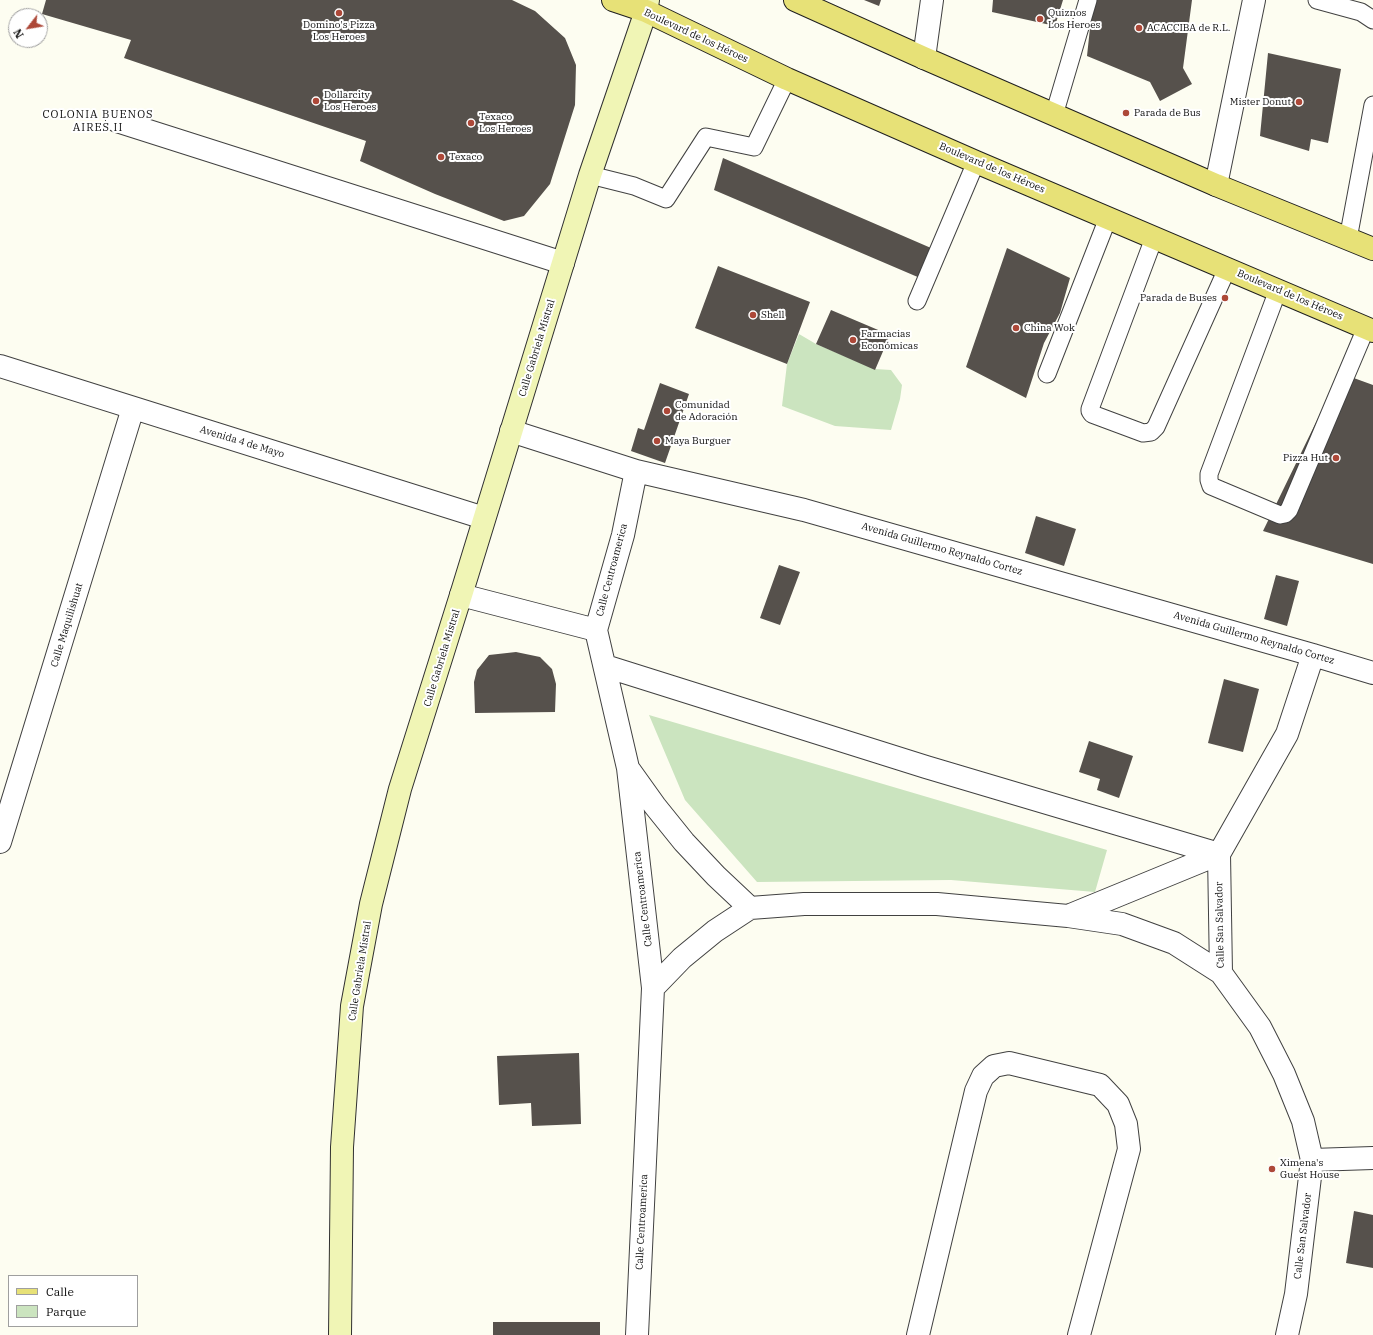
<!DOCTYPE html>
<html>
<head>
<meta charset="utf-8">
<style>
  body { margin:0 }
  #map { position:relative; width:1373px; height:1335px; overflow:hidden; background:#fdfdf1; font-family:"IBM Plex Serif",serif }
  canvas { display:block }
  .legend { position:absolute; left:8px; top:1275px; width:130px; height:52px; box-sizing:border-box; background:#fff; border:1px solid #9f9f9f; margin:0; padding:5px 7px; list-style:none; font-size:12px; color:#0e0e0e }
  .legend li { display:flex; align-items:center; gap:8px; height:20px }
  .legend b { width:20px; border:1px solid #9f9f9f }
  .north { position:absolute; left:8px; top:8px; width:40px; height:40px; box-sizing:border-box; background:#fff; border:1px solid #9f9f9f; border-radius:50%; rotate:239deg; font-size:11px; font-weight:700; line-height:16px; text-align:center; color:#0e0e0e }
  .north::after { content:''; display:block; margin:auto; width:14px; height:18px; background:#ad4838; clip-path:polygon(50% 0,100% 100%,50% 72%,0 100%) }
</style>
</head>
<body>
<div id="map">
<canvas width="1373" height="1335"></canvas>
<ul class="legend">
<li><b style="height:5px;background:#e7e177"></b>Calle</li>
<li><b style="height:11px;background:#cbe4bf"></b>Parque</li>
</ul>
<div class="north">N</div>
</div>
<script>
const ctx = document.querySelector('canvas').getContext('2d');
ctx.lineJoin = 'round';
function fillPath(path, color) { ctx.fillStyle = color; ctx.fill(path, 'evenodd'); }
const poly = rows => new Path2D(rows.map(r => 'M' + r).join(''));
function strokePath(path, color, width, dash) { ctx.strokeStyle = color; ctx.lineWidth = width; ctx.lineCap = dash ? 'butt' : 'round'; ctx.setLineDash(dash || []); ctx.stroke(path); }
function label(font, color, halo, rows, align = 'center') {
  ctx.font = font + ' "IBM Plex Serif",serif'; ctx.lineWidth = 4; ctx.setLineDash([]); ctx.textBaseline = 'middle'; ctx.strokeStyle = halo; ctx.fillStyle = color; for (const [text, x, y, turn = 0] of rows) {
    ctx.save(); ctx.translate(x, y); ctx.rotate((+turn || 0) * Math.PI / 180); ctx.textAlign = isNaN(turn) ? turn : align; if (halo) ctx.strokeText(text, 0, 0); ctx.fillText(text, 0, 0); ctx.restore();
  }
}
fillPath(poly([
  [799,334,816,344,875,369,891,370,902,385,900,399,891,430,835,426,782,406,787,364],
  [649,715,1107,850,1095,892,951,880,757,882,685,800]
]), '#cbe4bf');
fillPath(poly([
  [46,0,512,0,535,11,565,38,576,65,575,105,550,184,524,216,504,221,435,194,360,161,366,141,124,58,131,40,42,14],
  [864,0,881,0,879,6],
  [993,0,1063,0,1055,26,992,12],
  [1093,0,1192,0,1183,68,1192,84,1160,101,1150,82,1087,56],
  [1268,53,1341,69,1328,143,1311,139,1309,151,1260,136],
  [723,158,931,248,920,278,714,190],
  [1007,248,1070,278,1060,313,1044,343,1026,398,966,367],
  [718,266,810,302,787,364,695,328],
  [831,310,890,335,875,370,816,344],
  [1340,373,1373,385,1373,564,1263,531],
  [660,383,689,394,665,463,631,451,638,428,644,430],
  [1036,516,1076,529,1064,566,1025,553],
  [779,565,800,572,780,625,760,618],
  [1276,575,1299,581,1287,626,1264,619],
  [516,652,540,657,552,669,556,684,555,712,475,713,474,682,477,670,489,655],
  [1224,679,1259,689,1243,752,1208,743],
  [1089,741,1133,756,1119,798,1097,790,1100,779,1079,772],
  [579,1053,581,1124,532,1126,531,1103,499,1105,497,1056],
  [1354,1211,1373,1215,1373,1268,1346,1263],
  [493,1322,600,1322,600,1335,493,1335]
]), '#56514c');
const lane = poly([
  [1317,0,1361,12,1373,20],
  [1054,115,1088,0],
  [590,175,634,186,666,199,706,137,754,147,787,79],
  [1154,238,1090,409,1090,411,1092,414,1143,433,1151,432,1156,427,1227,269],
  [1348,239,1373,105],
  [1278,290,1209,474,1209,480,1211,486,1280,515,1285,514,1289,510,1366,328],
  [917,301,976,162],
  [1047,374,1108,218]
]);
const street = poly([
  [924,58,932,0],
  [117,121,563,263],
  [1216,185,1254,0],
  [0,366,484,518],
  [511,431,636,471,804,510,1313,655,1373,673],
  [636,471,623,535,596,630,628,768,653,988,637,1335],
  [461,595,596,630],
  [605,666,926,767,1219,854],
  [630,771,655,806,684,842,716,876,750,908],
  [0,842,133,408],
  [1068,916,1219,854],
  [653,988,682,958,715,931,750,908,804,904,937,904,1068,916,1122,924,1174,943,1221,973],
  [1312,1160,1373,1158],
  [918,1335,976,1091,983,1076,994,1066,1009,1063,1100,1085,1118,1104,1126,1124,1129,1149,1079,1335],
  [1287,1335,1296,1294,1312,1160,1303,1121,1284,1074,1260,1027,1221,973,1219,854,1287,734,1313,655]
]);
const secondary = poly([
  [340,1335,342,1147,352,1006,371,904,400,789,461,595,590,175,646,11,648,0]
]);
const primary = poly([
  [613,0,646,11,787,79,976,162,1373,331],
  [795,0,924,58,1216,185,1373,249]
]);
strokePath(lane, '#414141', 19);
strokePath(street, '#414141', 24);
strokePath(secondary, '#303030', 24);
strokePath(primary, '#1f1f1f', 24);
strokePath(lane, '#fff', 17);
strokePath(street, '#fff', 22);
strokePath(secondary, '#f0f5b5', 22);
strokePath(primary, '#e7e177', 22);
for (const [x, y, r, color] of [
  [339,13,4,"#ad4838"],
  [1040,19,4,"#ad4838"],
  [1139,28,4,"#ad4838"],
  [316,101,4,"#ad4838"],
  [1299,102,4,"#ad4838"],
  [1126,113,4,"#ad4838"],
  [471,123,4,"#ad4838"],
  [441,157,4,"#ad4838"],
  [1225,298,4,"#ad4838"],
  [753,315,4,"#ad4838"],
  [1016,328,4,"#ad4838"],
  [853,340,4,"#ad4838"],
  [667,411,4,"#ad4838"],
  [657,441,4,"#ad4838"],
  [1336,458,4,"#ad4838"],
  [1272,1169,4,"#ad4838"]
]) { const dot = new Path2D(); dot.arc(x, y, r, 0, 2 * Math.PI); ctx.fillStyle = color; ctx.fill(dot); strokePath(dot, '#fff', 1.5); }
label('10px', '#0e0e0e', '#fff', [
  ["Quiznos",1048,13],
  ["Los Heroes",1048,25],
  ["Domino's Pizza",339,25,"center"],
  ["Los Heroes",339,37,"center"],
  ["ACACCIBA de R.L.",1147,28],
  ["Dollarcity",324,95],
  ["Los Heroes",324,107],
  ["Mister Donut",1291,102,"right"],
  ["Parada de Bus",1134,113],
  ["Texaco",479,117],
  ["Los Heroes",479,129],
  ["Texaco",449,157],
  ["Parada de Buses",1217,298,"right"],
  ["Shell",761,315],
  ["China Wok",1024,328],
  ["Farmacias",861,334],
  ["Económicas",861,346],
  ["Comunidad",675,405],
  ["de Adoración",675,417],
  ["Maya Burguer",665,441],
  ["Pizza Hut",1328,458,"right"],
  ["Ximena's",1280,1163],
  ["Guest House",1280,1175]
], 'left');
label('10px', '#0e0e0e', '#fff', [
  ["Boulevard de los Héroes",696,36,25],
  ["Boulevard de los Héroes",992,168,23],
  ["Boulevard de los Héroes",1290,295,23],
  ["Calle Gabriela Mistral",537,348,-73],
  ["Avenida 4 de Mayo",242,442,17],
  ["Avenida Guillermo Reynaldo Cortez",942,549,16],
  ["Calle Centroamerica",612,570,-75],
  ["Calle Maquilishuat",67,625,-73],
  ["Avenida Guillermo Reynaldo Cortez",1254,638,16],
  ["Calle Gabriela Mistral",442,658,-73],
  ["Calle Centroamerica",643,899,-97],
  ["Calle San Salvador",1220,925,-91],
  ["Calle Gabriela Mistral",360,971,-81],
  ["Calle Centroamerica",642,1222,-87],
  ["Calle San Salvador",1303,1236,-83]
]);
ctx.letterSpacing = '1px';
label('11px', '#0e0e0e', '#fff', [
  ["COLONIA BUENOS",98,115],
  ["AIRES II",98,128]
]);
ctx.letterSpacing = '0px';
</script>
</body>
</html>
